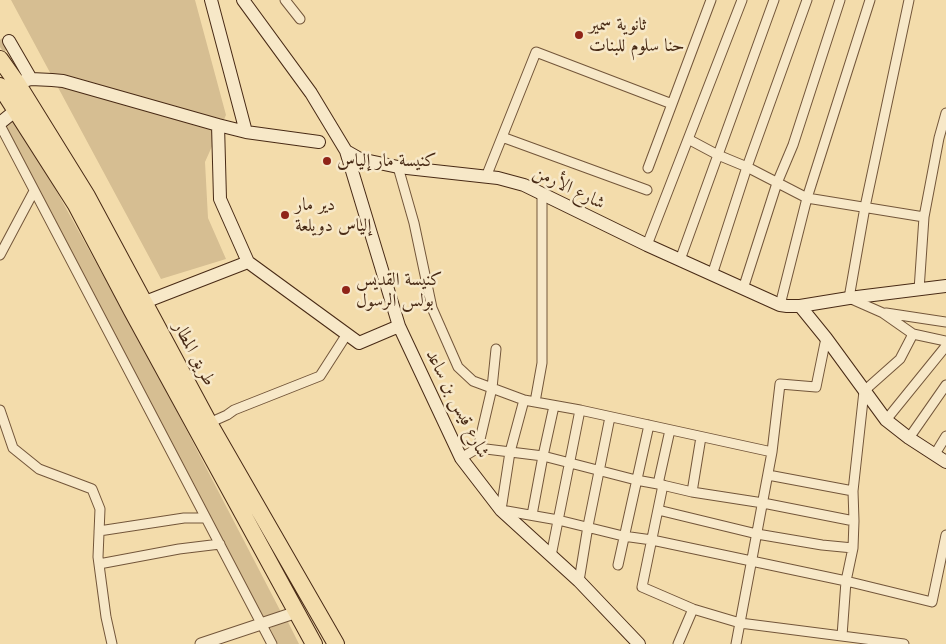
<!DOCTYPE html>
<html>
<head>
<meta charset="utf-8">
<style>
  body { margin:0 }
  canvas { display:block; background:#f3dcab }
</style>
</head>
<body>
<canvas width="946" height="644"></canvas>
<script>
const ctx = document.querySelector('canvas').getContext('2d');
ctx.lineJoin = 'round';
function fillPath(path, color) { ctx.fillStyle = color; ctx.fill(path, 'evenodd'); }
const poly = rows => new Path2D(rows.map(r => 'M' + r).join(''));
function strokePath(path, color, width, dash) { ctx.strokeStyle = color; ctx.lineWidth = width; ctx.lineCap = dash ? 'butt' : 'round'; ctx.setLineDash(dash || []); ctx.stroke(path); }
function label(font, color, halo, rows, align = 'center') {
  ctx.font = font + ' "Old Standard TT",Amiri,serif'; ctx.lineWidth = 5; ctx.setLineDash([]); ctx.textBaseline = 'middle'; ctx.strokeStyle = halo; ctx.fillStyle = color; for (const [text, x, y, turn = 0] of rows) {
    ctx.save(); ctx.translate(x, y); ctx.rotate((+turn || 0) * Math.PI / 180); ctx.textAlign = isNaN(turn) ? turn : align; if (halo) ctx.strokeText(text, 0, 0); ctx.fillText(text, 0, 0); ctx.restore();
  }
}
fillPath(poly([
  [11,0,195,0,226,115,205,162,208,218,226,259,161,279],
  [11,115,46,172,158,375,283,616,262,624,0,123],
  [287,620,299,644,278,644,270,628]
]), '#d6be92');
strokePath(poly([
  [0,47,9,41]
]), '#d1b88d', 12, [12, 6]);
const minor = poly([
  [285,0,300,19],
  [909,0,865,207,849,298,883,313,913,334,946,341],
  [0,125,272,644],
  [502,137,647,190],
  [688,139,718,155,747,167,807,198,924,217],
  [398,167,414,223,432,308,458,367,473,381,524,400,580,410,772,452],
  [648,168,672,104],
  [486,177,536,52,672,104,711,0],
  [647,245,742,0],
  [0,255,34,191],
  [680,260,774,0],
  [712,275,747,167,807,0],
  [743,289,777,183,793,145,840,0],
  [919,290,924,217,939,138,946,113],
  [780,305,807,198,870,0],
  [886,313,946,322],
  [524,400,510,452,501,510,558,520,623,536,652,540,846,581,932,602,946,535],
  [535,402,542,363,542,194],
  [0,410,13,448,39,469,92,489,100,509,98,557,106,617,112,644],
  [886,420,946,346],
  [209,423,227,415,234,410,320,376,347,334],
  [909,438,946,385],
  [478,448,492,388,496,349],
  [935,454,946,436],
  [461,458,478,448,543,456,636,480,658,484,692,492,763,503,854,521],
  [768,475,853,491],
  [658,484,670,430],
  [663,485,642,587,693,609,740,623,904,644],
  [692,492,701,437],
  [658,510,757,534,822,545,853,548],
  [532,515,543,456,554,406],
  [99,531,184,518,206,518],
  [551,556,580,410],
  [99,564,179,549,220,544],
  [618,565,649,425],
  [579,581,588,526,610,417],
  [842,636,846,581,853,548,854,521,853,491,864,391,900,359,913,334],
  [678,644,693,609],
  [736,644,772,452,780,384,816,387,826,338]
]);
const tertiary = poly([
  [201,644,297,612]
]);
const secondary = poly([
  [211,0,246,132,218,125,220,199,248,262,359,343,399,326],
  [243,0,311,93,346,151,360,159,398,167,498,178,524,185,647,245,780,305,787,306,800,306,849,298,946,286],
  [9,41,31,79],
  [17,83,31,79,52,80,63,81,218,125],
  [0,123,15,111],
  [246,132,319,142],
  [346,151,399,326,461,458,501,510,579,581,639,644],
  [145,302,248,262],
  [800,306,826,338,886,420,909,438,946,462]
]);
const motorway = poly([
  [0,59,17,83,87,196,209,423,336,644],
  [0,86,76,205,132,311,314,644]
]);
strokePath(minor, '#73563a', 11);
strokePath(tertiary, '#73563a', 13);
strokePath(secondary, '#482a15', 14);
strokePath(motorway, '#482a15', 18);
strokePath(minor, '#f7e8c8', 9);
strokePath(tertiary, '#f7e8c8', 11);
strokePath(secondary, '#f7e8c8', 12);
strokePath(motorway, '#f3dcab', 16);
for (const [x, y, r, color] of [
  [579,35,5,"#8f2418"],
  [327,161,5,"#8f2418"],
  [285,215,5,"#8f2418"],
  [346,290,5,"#8f2418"]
]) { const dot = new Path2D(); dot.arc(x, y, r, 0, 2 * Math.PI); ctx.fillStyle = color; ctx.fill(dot); strokePath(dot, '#f7e8c8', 2); }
label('18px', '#482a15', '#f7e8c8', [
  ["ثانوية سمير",589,25],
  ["حنا سلوم للبنات",589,46],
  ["كنيسة مار إلياس",337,161],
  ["دير مار",295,205],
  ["إلياس دويلعة",295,226],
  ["كنيسة القديس",356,280],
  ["بولس الرسول",356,301]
], 'left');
label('18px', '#482a15', '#f7e8c8', [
  ["شارع الأرمن",569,188,26],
  ["طريق المطار",194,354,62],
  ["شارع قيس بن ساعد",457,404,63]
]);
</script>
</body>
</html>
